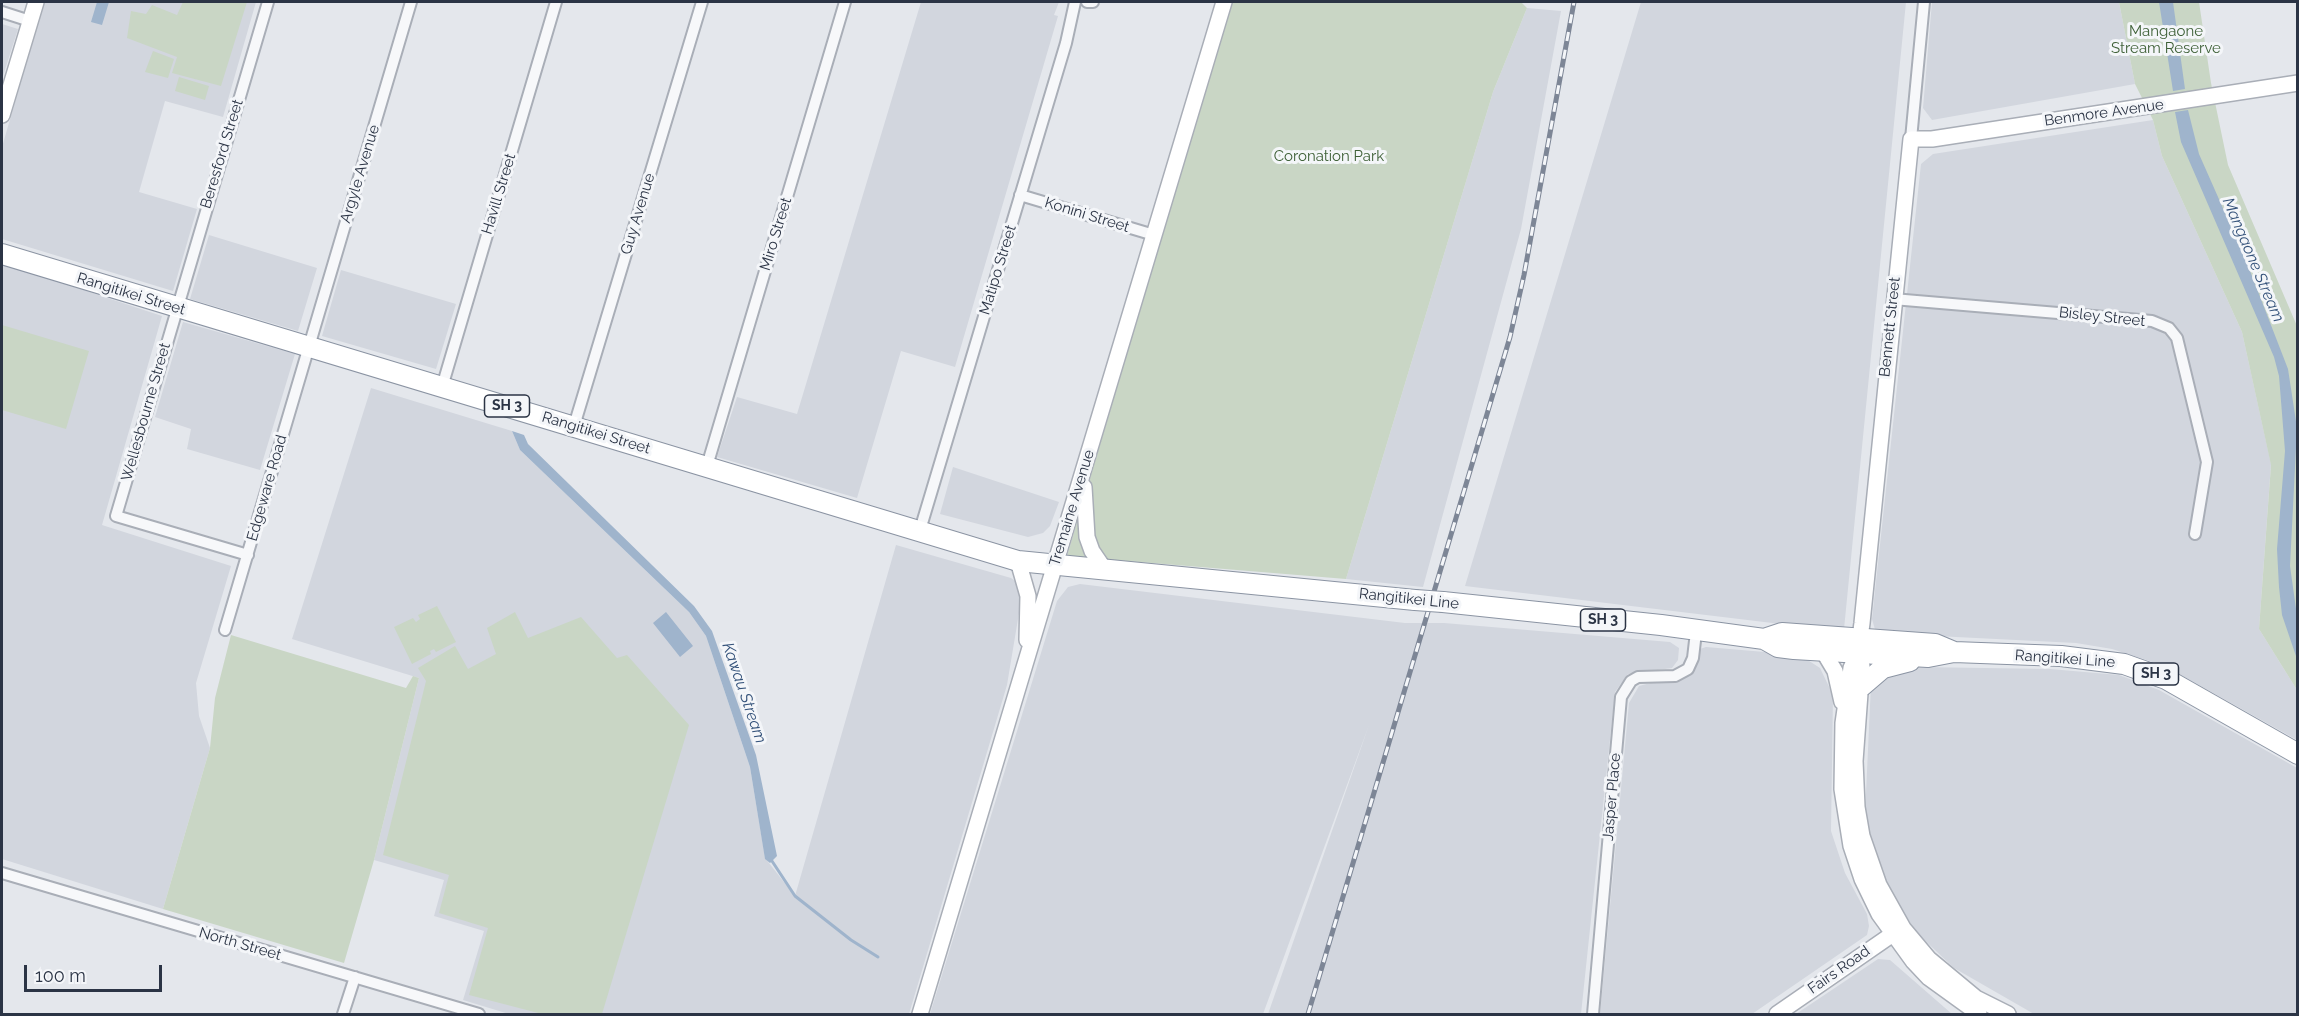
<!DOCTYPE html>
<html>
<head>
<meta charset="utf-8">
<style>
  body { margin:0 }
  #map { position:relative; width:2299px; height:1016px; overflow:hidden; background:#e4e7ec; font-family:Raleway,sans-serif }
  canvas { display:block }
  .frame { position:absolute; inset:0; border:3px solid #2b3445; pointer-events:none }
  .scale { position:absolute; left:24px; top:965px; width:138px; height:27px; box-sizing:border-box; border:3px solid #2b3445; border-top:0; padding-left:8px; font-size:18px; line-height:21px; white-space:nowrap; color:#2b3445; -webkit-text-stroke:4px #f4f6f9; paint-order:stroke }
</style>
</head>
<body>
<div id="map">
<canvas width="2299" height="1016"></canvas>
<div class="frame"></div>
<div class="scale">100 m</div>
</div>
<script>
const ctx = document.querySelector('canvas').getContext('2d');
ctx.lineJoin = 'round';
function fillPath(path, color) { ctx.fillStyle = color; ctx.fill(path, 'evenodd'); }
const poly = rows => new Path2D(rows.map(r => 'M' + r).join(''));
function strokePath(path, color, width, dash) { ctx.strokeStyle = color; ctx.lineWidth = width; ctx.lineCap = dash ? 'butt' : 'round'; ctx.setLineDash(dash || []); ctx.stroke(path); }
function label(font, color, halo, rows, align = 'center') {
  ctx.font = font + ' Raleway,sans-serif'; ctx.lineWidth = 6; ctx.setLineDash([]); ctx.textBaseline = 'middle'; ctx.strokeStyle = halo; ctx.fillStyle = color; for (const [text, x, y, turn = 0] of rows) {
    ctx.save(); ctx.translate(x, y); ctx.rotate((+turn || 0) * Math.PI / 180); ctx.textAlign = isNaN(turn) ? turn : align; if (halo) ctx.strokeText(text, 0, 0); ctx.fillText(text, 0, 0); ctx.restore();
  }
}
fillPath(poly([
  [44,2,256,2,223,117,165,101,139,192,197,209,173,291,2,239,2,147],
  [921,2,1059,2,1054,15,1058,16,955,367,901,351,857,498,717,457,737,397,797,414],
  [1641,2,1906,2,1844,629,1839,631,1465,586],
  [1932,2,2119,2,2135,84,1932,120,1923,108],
  [1527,8,1561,11,1521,229,1423,587,1346,579,1493,92],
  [2,24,18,29,2,79],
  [2153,120,2162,156,2242,332,2271,464,2259,629,2297,690,2297,740,2165,666,2112,649,2076,643,1876,633,1872,619,1921,164,1933,154],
  [209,235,317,268,298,331,190,299],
  [2,263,162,316,102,525,231,566,196,683,199,716,210,748,163,909,2,859],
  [341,270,456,304,436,369,322,336],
  [183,322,295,354,260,470,187,449,191,429,155,417],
  [371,388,512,431,520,450,689,612,706,636,750,767,765,858,795,896,896,545,1011,578,1018,583,1021,601,1007,685,909,1014,509,1014,463,1000,484,931,434,916,444,880,374,860,419,678,292,639],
  [953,467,1059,502,1050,526,1043,533,1028,537,940,514],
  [1080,584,1405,623,1444,623,1670,642,1679,648,1678,660,1672,668,1628,674,1615,692,1581,1014,1268,1014,1369,725,1263,1014,930,1014,1057,601,1068,587],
  [1706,647,1800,655,1820,668,1833,695,1831,831,1845,873,1867,914,1869,926,1867,935,1752,1014,1600,1014,1629,703,1639,686,1688,673,1696,665,1700,649],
  [1919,667,2050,669,2119,675,2159,690,2297,768,2297,1014,2034,1014,1954,968,1917,933,1887,887,1875,859,1865,815,1871,684,1892,668],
  [1878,959,1890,960,1952,1014,1796,1014]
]), '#d2d6de');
fillPath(poly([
  [183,2,247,2,221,86,172,73,177,57,127,38,131,11,146,14,152,5,177,15],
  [1231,2,1521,2,1527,8,1493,92,1346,579,1067,556],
  [2119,2,2199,2,2211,83,2228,165,2297,326,2297,690,2259,629,2271,465,2242,332,2162,156,2153,120,2135,84],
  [153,51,174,59,168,78,145,72],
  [179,77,209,86,205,100,175,91],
  [2,325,89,351,66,429,2,410],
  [437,606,456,642,436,652,434,649,430,651,431,654,412,664,394,627,413,618,416,622,420,619,418,615],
  [515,612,528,638,581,617,617,658,627,655,689,725,602,1014,542,1014,469,995,488,928,439,913,449,875,383,855,426,681,418,668,455,646,468,669,496,654,487,628],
  [231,635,406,688,413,676,419,678,374,860,344,963,163,909,210,748,215,698]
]), '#c9d6c5');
fillPath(poly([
  [97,2,109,2,102,25,91,22],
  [2159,2,2173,2,2185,89,2173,91],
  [2188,110,2199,154,2245,258,2288,369,2297,428,2290,566,2297,616,2297,659,2282,615,2279,587,2277,549,2285,451,2279,376,2274,357,2181,142,2175,112],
  [512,431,524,435,528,444,694,606,712,631,756,755,777,856,770,863,765,859,750,767,706,636,689,612,520,450],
  [666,612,693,646,680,657,653,623]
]), '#9fb4cc');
strokePath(poly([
  [770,858,795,896,851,940,878,957]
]), '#9fb4cc', 3);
const street = poly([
  [1087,2,1093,2],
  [2,12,30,21],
  [1911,139,1924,2],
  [1020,195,1154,235],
  [1893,299,2152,321,2169,328,2177,338,2207,462,2195,534],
  [442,387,556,2],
  [574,426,702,2],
  [707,466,845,2],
  [920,530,1066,43,1075,2],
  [248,555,116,516,268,2],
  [225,630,411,2],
  [2,873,479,1014],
  [343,1014,355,977],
  [1593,1014,1621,697,1631,681,1638,677,1675,676,1688,669,1693,658,1696,632]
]);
const secondary = poly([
  [2,115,36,2],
  [1084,487,1087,537,1092,551,1105,570],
  [1018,561,1028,596,1027,640],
  [1823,651,1835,671,1842,702],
  [1858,652,1862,666,1855,761,1857,807,1862,836,1879,885,1903,928,1929,959,1976,998,2008,1014],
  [920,1014,1224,2],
  [1777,1014,1900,929],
  [1979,1014,1929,978,1913,961,1879,914,1862,879,1851,846,1842,789,1843,723,1851,668,1858,652,1862,623,1911,139,1932,139,2298,83]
]);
const highway = poly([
  [2,254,1018,561,1415,600],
  [1443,602,1661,625,1764,639,1778,647,1794,649,1928,657,1954,652,2061,656,2124,664,2166,679,2298,754],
  [1764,639,1782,633,1935,644,1954,652],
  [1862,686,1883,668,1910,661]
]);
strokePath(street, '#a9aeb7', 14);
strokePath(secondary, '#a9aeb7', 18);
strokePath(highway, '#8b94a3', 22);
strokePath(street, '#f7f8fa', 10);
strokePath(secondary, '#fff', 15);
strokePath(highway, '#fff', 20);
const rail = poly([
  [1308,1014,1510,337,1524,275,1574,2]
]);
strokePath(rail, '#7d8696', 5);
strokePath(rail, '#f4f6f9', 3, [9]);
const highwayBridge = poly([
  [1415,600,1443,602]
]);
strokePath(highwayBridge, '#8b94a3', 22, []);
strokePath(highwayBridge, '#fff', 20);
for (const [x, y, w] of [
  [507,406,45],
  [1603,620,45],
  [2156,674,45]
]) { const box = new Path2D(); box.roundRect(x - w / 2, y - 11, w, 22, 4.5); ctx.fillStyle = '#f4f6f9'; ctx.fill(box); strokePath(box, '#2b3445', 1.5); }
label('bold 14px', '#2b3445', null, [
  ["SH 3",507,406],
  ["SH 3",1603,620],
  ["SH 3",2156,674]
]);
label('15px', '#3f6138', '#f4f6f9', [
  ["Mangaone",2166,31],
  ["Stream Reserve",2166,48],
  ["Coronation Park",1329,156]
]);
label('15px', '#2b3445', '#f4f6f9', [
  ["Benmore Avenue",2104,113,-8],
  ["Beresford Street",222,154,-73],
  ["Argyle Avenue",360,174,-73],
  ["Havill Street",499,194,-73],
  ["Guy Avenue",638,214,-73],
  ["Konini Street",1087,215,17],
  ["Miro Street",776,234,-73],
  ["Matipo Street",998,270,-73],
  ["Rangitikei Street",131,294,17],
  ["Bisley Street",2102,317,6],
  ["Bennett Street",1890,327,-84],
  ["Wellesbourne Street",146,412,-74],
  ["Rangitikei Street",596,433,17],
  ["Edgeware Road",267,488,-74],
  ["Tremaine Avenue",1072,508,-73],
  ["Rangitikei Line",1409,599,6],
  ["Rangitikei Line",2065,659,4],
  ["Jasper Place",1612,797,-85],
  ["North Street",240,944,16],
  ["Fairs Road",1839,970,-35]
]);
label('italic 16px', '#34527a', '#f4f6f9', [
  ["Mangaone Stream",2253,260,67],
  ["Kawau Stream",744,693,71]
]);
</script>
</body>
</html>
